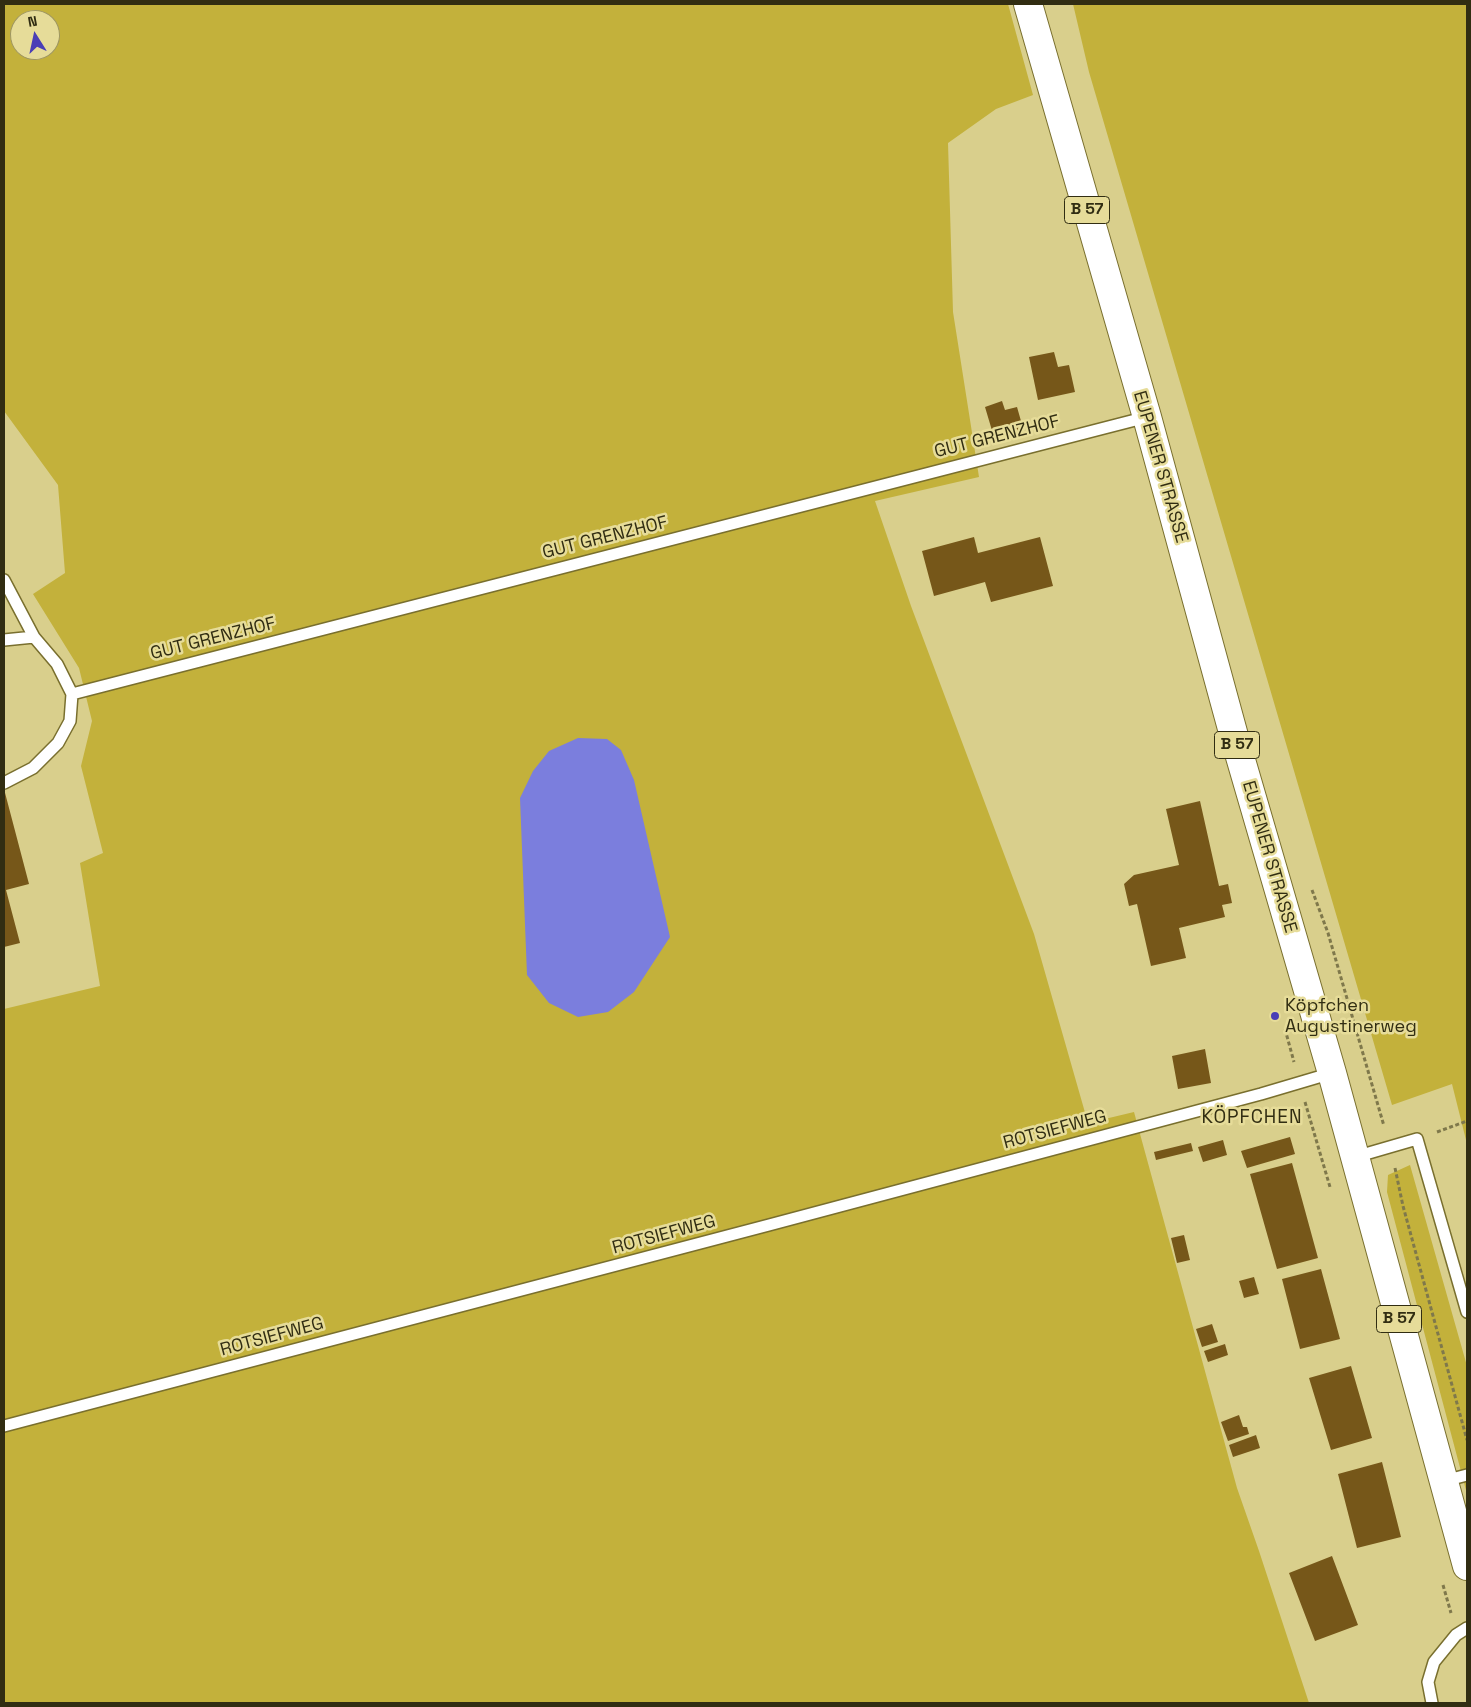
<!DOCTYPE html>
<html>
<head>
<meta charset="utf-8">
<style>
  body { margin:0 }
  #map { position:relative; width:1471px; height:1707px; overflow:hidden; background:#d9cf8c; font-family:"Space Grotesk",sans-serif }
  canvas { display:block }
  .frame { position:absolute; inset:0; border:5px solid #312d12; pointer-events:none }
  .north { position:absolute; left:10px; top:10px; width:50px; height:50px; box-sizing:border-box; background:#e6dc99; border:1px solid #9e9663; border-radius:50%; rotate:350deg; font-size:14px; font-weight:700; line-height:20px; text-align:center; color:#312d12 }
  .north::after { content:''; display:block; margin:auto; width:18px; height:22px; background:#4a3fb6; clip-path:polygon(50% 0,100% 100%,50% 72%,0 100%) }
</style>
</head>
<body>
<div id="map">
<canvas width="1471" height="1707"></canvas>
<div class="frame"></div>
<div class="north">N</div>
</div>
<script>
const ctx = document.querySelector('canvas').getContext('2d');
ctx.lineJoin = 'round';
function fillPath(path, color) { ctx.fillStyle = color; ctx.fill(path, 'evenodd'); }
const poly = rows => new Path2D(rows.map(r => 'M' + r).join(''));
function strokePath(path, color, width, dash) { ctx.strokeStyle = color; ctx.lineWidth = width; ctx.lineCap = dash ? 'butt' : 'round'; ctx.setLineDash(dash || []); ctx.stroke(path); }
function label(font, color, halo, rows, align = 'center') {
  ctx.font = font + ' "Space Grotesk",sans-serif'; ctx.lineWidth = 5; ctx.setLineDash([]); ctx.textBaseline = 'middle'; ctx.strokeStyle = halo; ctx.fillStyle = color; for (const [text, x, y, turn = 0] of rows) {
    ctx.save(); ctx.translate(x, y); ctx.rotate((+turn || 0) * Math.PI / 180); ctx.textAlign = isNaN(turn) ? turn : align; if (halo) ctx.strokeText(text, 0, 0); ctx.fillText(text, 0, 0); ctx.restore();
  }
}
fillPath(poly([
  [4,4,1008,4,1033,95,996,109,948,143,953,312,979,477,875,501,911,606,1034,934,1088,1123,1134,1112,1237,1488,1259,1551,1309,1703,4,1703,4,1009,100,986,80,863,103,853,81,766,92,721,79,668,33,594,65,573,58,485,4,411],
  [20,20,50,20,50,50,20,50],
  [1073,4,1467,4,1467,1144,1452,1084,1392,1105,1089,72],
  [1410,1165,1467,1366,1467,1494,1387,1192,1388,1175]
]), '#c3b13b');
fillPath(poly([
  [578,738,607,739,621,750,634,780,670,937,634,992,608,1012,578,1017,549,1003,527,975,520,798,533,771,549,751]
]), '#7b7edd');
fillPath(poly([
  [1054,352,1058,367,1069,365,1075,392,1038,400,1029,357],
  [1002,401,1005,410,1017,407,1025,435,996,444,985,407],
  [974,537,978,553,1040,537,1053,586,991,602,985,582,934,596,922,551],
  [4,789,29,884,6,890,20,943,4,947],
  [1200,801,1219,886,1228,884,1232,903,1222,905,1225,917,1179,928,1186,958,1151,966,1137,904,1129,906,1124,884,1134,875,1179,865,1166,809],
  [1205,1049,1211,1083,1178,1089,1172,1056],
  [1290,1137,1295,1154,1247,1168,1241,1151],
  [1223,1140,1227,1155,1203,1162,1198,1147],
  [1191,1143,1193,1151,1156,1160,1154,1152],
  [1292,1163,1318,1258,1277,1269,1250,1174],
  [1184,1235,1190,1260,1177,1263,1171,1238],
  [1321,1269,1340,1339,1300,1349,1282,1279],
  [1254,1277,1259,1294,1244,1298,1239,1281],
  [1212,1324,1218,1342,1202,1347,1196,1329],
  [1225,1344,1228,1355,1208,1362,1204,1351],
  [1351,1366,1372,1438,1331,1450,1309,1378],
  [1239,1415,1243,1427,1247,1427,1249,1434,1228,1441,1221,1422],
  [1256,1435,1260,1448,1233,1457,1229,1445],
  [1382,1462,1401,1537,1357,1548,1338,1474],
  [1332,1556,1358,1625,1315,1641,1289,1573]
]), '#765719');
const service = poly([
  [4,580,34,637,57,664,72,694,70,721,58,743,33,768,4,783],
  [4,640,34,637],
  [72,694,1147,417],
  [1355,1157,1417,1139,1467,1312],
  [4,1426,769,1225,1261,1094,1332,1073],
  [1444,1481,1467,1475],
  [1432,1703,1428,1682,1434,1662,1456,1635,1467,1628]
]);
const primary = poly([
  [1028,4,1147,417,1234,736,1332,1073,1467,1566]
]);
strokePath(service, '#796f2e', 14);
strokePath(primary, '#796f2e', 30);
strokePath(poly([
  [1312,890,1328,933,1384,1126],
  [1285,1029,1294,1062],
  [1305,1102,1330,1187],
  [1437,1132,1467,1121],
  [1395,1168,1403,1206,1467,1440],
  [1443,1585,1451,1613]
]), '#7f784b', 3, [4, 2.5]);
strokePath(service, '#fff', 11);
strokePath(primary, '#fff', 28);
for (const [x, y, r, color] of [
  [1275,1016,5,"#4a3fb6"]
]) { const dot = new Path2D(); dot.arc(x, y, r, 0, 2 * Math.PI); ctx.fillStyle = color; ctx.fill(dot); strokePath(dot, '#e6dc99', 2); }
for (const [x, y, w] of [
  [1087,210,45],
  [1237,745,45],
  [1399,1319,45]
]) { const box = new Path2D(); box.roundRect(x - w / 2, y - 13.5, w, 27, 4); ctx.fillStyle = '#e6dc99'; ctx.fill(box); strokePath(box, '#312d12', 1); }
label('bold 16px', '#312d12', null, [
  ["B 57",1087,210],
  ["B 57",1237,745],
  ["B 57",1399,1319]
]);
label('18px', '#312d12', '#e6dc99', [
  ["GUT GRENZHOF",997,437,-14],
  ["EUPENER STRASSE",1160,467,74],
  ["GUT GRENZHOF",605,538,-14],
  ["GUT GRENZHOF",213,639,-14],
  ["EUPENER STRASSE",1269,857,74],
  ["ROTSIEFWEG",1055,1130,-15],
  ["ROTSIEFWEG",664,1235,-15],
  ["ROTSIEFWEG",272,1337,-15]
]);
label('18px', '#312d12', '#e6dc99', [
  ["Köpfchen",1285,1006],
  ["Augustinerweg",1285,1027]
], 'left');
ctx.letterSpacing = '1px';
label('19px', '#312d12', '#e6dc99', [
  ["KÖPFCHEN",1252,1118]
]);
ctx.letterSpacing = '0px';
</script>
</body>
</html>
